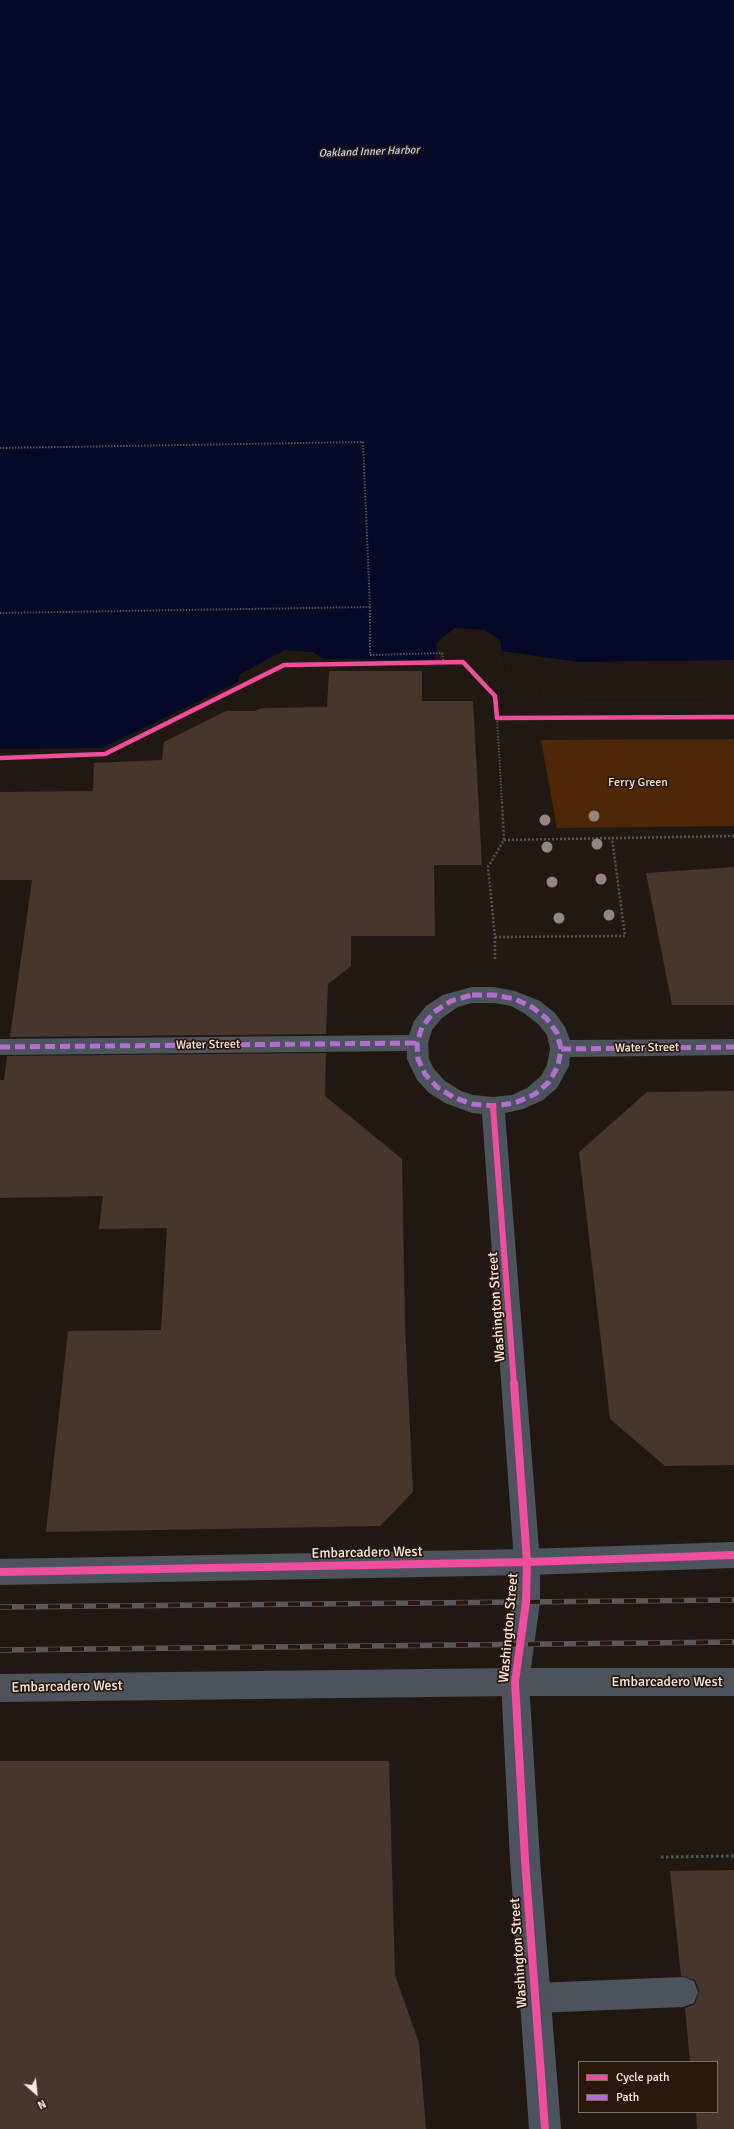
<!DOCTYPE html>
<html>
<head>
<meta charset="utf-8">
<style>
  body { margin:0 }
  #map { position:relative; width:734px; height:2129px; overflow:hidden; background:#221812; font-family:Signika,sans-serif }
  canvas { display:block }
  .legend { position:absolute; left:578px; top:2061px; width:140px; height:52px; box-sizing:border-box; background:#29170b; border:1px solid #7c6c61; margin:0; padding:5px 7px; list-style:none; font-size:12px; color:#f8ebe3 }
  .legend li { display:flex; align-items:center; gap:8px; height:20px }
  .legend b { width:20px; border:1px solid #7c6c61 }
  .north { position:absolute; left:16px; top:2073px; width:40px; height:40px; -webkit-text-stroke:3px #29170b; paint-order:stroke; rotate:153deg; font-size:11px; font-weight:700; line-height:16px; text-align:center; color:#f8ebe3 }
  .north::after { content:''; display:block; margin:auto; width:14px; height:18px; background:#f8ebe3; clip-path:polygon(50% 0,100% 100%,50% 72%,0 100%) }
</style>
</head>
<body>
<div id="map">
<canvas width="734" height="2129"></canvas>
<ul class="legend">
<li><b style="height:5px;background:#ef4d9e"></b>Cycle path</li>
<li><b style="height:5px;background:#b36fd0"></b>Path</li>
</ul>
<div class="north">N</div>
</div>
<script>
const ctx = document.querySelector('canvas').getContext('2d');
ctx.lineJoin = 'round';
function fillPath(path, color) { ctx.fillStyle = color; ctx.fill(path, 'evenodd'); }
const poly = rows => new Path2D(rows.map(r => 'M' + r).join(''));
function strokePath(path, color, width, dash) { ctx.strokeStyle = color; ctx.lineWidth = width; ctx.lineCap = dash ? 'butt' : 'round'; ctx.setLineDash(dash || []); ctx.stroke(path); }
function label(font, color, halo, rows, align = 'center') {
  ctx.font = font + ' Signika,sans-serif'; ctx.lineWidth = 3.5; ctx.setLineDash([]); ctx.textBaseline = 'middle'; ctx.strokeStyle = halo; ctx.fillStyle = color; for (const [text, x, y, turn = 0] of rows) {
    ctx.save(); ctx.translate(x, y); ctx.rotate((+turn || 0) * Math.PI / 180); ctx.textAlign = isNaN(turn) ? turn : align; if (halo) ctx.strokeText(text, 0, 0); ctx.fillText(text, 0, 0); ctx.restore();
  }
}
fillPath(poly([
  [734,739,734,826,557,828,541,740]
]), '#4e2707');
fillPath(poly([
  [0,0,734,0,734,700,542,701,540,686,506,673,500,640,485,630,455,628,437,642,435,660,325,659,312,652,285,650,240,674,238,682,102,748,0,749]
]), '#030927');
fillPath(poly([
  [502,651,578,662,734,660,734,700,542,701,540,686,506,673]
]), '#221812');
fillPath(poly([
  [329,671,422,671,422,701,473,701,482,865,434,865,435,936,351,936,351,966,328,984,326,1034,10,1037,32,880,0,880,0,792,93,791,94,763,162,760,164,742,226,711,255,711,262,708,327,707],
  [734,867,734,1005,672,1005,646,873],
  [326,1053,325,1096,402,1159,405,1325,413,1492,380,1526,46,1532,68,1331,161,1330,167,1228,99,1229,103,1196,0,1198,0,1080,4,1080,7,1056],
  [734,1091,734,1465,665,1466,610,1419,579,1152,647,1092],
  [0,1761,389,1761,395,1975,419,2043,426,2129,0,2129],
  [734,1870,734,2129,697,2129,696,2112,717,2112,717,2062,690,2062,685,2008,695,2004,699,1991,695,1980,681,1976,670,1871]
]), '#46362b');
strokePath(poly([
  [0,448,363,442,370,607,0,613],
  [370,607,370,655,442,653,444,663],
  [497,718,502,803]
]), '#525357', 2, [1.5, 1.5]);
strokePath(poly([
  [504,840,734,836],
  [495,937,625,936,612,838],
  [495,959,495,937,488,867,504,840,502,802]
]), '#525357', 2.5, [2, 2]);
strokePath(poly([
  [661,1857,734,1856]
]), '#525357', 3, [2.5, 2.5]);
fillPath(poly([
  [683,1977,694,1981,698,1992,694,2003,683,2007,535,2013,524,2009,520,1998,524,1987,535,1983,683,1977]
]), '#4c535d');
fillPath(poly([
  [472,987,494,987,515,991,540,1001,555,1013,565,1027,570,1040,734,1039,734,1055,570,1057,569,1066,557,1088,543,1100,523,1109,505,1113,540,1562,540,1602,529,1682,540,1860,561,2129,529,2129,510,1860,501,1682,512,1602,514,1562,482,1114,472,1113,445,1103,429,1093,417,1080,407,1059,407,1051,0,1055,0,1039,409,1035,414,1021,426,1006,443,995,472,987],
  [472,1003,494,1003,511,1006,524,1013,539,1025,547,1035,550,1049,547,1065,541,1076,527,1088,512,1095,493,1097,473,1095,461,1091,445,1081,434,1069,429,1059,428,1043,432,1030,442,1018,458,1007,472,1003]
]), '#4c535d');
fillPath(poly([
  [734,1542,734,1568,527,1575,0,1585,0,1559,527,1549,734,1542],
  [515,1668,734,1668,734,1696,515,1696,0,1702,0,1674,515,1668]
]), '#4c535d');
const rail = poly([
  [0,1607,734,1600],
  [0,1650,734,1642]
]);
strokePath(rail, '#59585a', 5.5);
strokePath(rail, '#29170b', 4, [12]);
strokePath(poly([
  [472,995,494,995,515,999,532,1007,547,1019,557,1033,561,1049,558,1066,549,1082,535,1094,515,1103,493,1106,472,1104,453,1097,437,1087,425,1074,418,1059,417,1043,422,1027,434,1012,451,1001,472,995],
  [0,1047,417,1043],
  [561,1049,734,1047]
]), '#b36fd0', 5, [10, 5]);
strokePath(poly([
  [0,758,105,754,284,665,463,662,495,696,497,718,734,717]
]), '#ef4d9e', 4.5);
strokePath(poly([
  [493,1106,514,1384]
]), '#ef4d9e', 6);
strokePath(poly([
  [514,1383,527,1562,526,1602,515,1682,525,1860,545,2129],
  [0,1572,527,1562,734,1555]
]), '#ef4d9e', 8);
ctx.fillStyle = '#96857c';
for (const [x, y] of [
  [594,816],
  [545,820],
  [597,844],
  [547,847],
  [601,879],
  [552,882],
  [609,915],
  [559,918]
]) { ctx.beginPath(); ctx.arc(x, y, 5.5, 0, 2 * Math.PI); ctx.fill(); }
label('italic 11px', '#b9d5fb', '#29170b', [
  ["Oakland Inner Harbor",369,152,-2]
]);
label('12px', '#f5dfd2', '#29170b', [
  ["Ferry Green",638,783]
]);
label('12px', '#f8ebe3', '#29170b', [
  ["Water Street",208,1045,-1],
  ["Water Street",647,1048,-1]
]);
label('14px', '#f8ebe3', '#29170b', [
  ["Washington Street",497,1307,-94],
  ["Embarcadero West",367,1553,-1],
  ["Washington Street",509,1628,-85],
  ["Embarcadero West",667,1682],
  ["Embarcadero West",67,1687,-1],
  ["Washington Street",519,1953,-94]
]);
</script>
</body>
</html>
